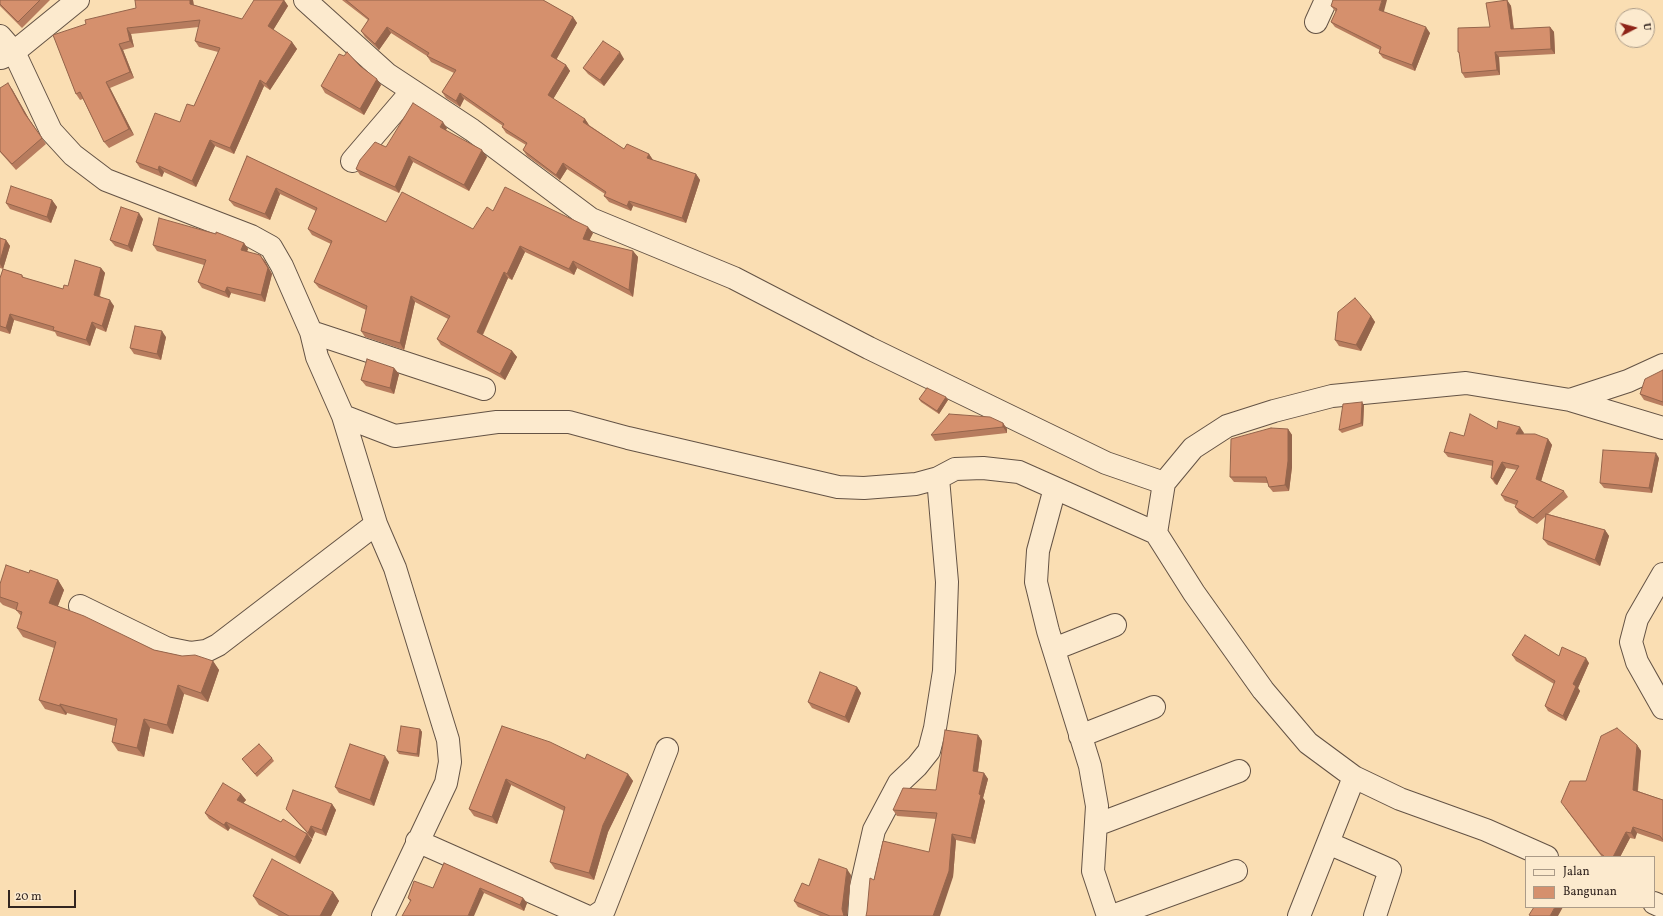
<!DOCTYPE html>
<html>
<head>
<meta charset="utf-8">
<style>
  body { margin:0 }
  #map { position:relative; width:1663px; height:916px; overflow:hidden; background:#fadeb3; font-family:Vollkorn,serif }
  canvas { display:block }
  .legend { position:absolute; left:1525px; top:856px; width:130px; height:52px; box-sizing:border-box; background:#fceace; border:1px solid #ab9b88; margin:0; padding:5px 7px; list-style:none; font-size:12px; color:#322520 }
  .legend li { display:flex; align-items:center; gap:8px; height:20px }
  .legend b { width:20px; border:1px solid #ab9b88 }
  .north { position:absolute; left:1615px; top:8px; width:40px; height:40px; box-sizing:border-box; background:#fceace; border:1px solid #ab9b88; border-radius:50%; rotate:84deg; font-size:11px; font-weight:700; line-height:16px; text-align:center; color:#322520 }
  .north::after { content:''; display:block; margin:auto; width:14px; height:18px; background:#8f2418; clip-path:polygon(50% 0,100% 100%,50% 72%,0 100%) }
  .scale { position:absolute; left:8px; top:890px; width:68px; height:18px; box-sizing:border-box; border:2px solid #322520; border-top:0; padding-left:5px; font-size:12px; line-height:14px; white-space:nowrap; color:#322520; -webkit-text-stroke:3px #fceace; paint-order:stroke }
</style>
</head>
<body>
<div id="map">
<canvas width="1663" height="916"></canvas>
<ul class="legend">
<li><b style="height:5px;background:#fceace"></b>Jalan</li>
<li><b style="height:11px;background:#d5906d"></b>Bangunan</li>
</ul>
<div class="north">U</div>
<div class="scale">20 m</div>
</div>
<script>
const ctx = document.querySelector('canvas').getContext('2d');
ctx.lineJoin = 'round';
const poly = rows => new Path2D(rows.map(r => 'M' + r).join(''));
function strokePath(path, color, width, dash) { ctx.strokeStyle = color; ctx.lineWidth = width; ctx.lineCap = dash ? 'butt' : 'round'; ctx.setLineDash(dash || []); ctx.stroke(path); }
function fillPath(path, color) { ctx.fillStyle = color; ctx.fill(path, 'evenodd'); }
const minor = poly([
  [305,0,387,74,472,130,591,219,734,278,869,348,1106,463,1164,483,1156,533,1019,472,983,468,955,469,938,478,916,484,864,488,838,487,628,438,569,422,497,422,395,436,343,416],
  [1316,22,1326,0],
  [0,36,14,52,51,131,73,155,106,180,251,236,271,247,282,266,311,332,317,357,343,416,376,524,395,568,448,740,450,762,446,783,383,916],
  [1,58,14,52,78,0],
  [352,161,412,91],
  [311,332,484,389],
  [1570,400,1663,428],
  [1164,483,1193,448,1227,426,1274,411,1332,396,1466,383,1570,400,1628,381,1663,365],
  [1055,488,1038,551,1036,582,1048,631,1090,766,1097,806,1093,871,1108,916],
  [1156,533,1194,593,1263,690,1308,743,1354,777,1400,799,1486,830,1547,857],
  [1663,574,1637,619,1631,642,1637,662,1663,708],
  [80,606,166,648,191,653,206,651,218,645,376,524],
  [1054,649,1115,625],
  [1080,736,1154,707],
  [1096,825,1239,771],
  [417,841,586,916],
  [1328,843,1390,870,1375,916],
  [1654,903,1663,907],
  [595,916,604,910,667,749],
  [859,916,861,887,874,830,899,783,917,766,929,751,935,728,944,671,947,582,938,478],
  [1112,916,1236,871],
  [1299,916,1354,777]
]);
strokePath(minor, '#645345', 24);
strokePath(minor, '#fceace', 22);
fillPath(poly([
  [0,0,50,0,22,28,0,6],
  [193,0,194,5,242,19,284,0,288,6,273,30,292,42,297,49,270,90,264,86,234,154,215,146,196,187,164,172,162,177,140,168,136,162,180,122,194,106,218,52,199,47,195,41,199,27,131,34,134,47,123,50,134,78,110,88,134,135,109,148,104,142,83,99,80,100,76,94,53,35],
  [342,0,543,0,573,17,577,23,556,59,566,65,570,71,553,99,585,119,589,125,624,149,649,154,653,160,696,174,700,180,686,223,633,206,631,211,609,202,604,196,605,194,567,169,560,180,527,156,523,150,526,145,506,133,502,127,503,126,464,99,460,107,446,98,442,92,454,73,431,62,427,56,391,33,379,50,365,37,361,31,368,20],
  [1507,0,1511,6,1514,29,1550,27,1554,32,1555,54,1499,57,1500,75,1465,78,1462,73,1460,54,1458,52,1490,27],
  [1331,6,1384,12,1430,33,1415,71,1383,58,1379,53,1380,50,1335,27,1331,22,1336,12,1335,11],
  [624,59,604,86,588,74,583,68],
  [360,66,381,85,364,115,325,93,321,86],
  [0,88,12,89,29,119,46,144,16,170,0,152],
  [447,128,446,130,487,157,469,191,413,162,399,193,360,175,356,169,386,147],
  [247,156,386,222,473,229,493,211,593,233,589,241,633,251,638,257,633,297,577,268,574,275,525,252,512,280,508,278,483,335,512,351,517,357,505,380,441,345,437,339,448,319,415,302,404,350,365,337,361,331,366,310,319,288,314,282,331,244,312,235,308,229,316,211,280,194,270,220,234,206,229,200],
  [52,200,57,207,51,223,10,209,6,203],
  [143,219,132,252,115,246,110,240],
  [0,238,6,240,10,246,3,269,22,275,24,278,63,289,101,268,105,273,100,296,114,306,106,332,96,328,90,346,57,336,55,332,14,320,10,334,0,331,0,278,3,269,0,268],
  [244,243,248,249,247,251,265,261,272,274,265,302,231,293,229,298,202,288,198,282,204,265,157,251,153,245],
  [1371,316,1375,322,1361,351,1339,346,1335,340],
  [166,337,161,360,134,354,130,348],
  [394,368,399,374,394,394,366,386,361,380],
  [1663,370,1663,406,1644,400,1640,394],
  [946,397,948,400,939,414,921,402,919,399],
  [1364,405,1363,426,1342,433,1339,430],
  [1003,423,1007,429,1007,433,935,441,931,435],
  [1288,429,1292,435,1292,467,1289,491,1273,492,1269,487,1268,483,1234,482,1230,477],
  [1497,429,1524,433,1523,434,1548,439,1552,445,1541,481,1564,491,1568,497,1548,514,1605,530,1609,536,1600,566,1548,545,1543,539,1545,517,1537,524,1519,513,1515,507,1516,505,1505,501,1501,495,1517,470,1506,468,1497,485,1495,484,1491,478,1493,466,1448,457,1444,452],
  [1659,458,1652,493,1604,488,1600,483],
  [29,573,58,580,64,590,58,606,154,650,182,656,213,661,219,670,208,702,184,694,173,734,150,728,144,757,118,751,112,742,115,726,67,713,66,715,45,709,39,700,54,648,23,637,17,628,21,616,16,610,3,605,0,602,0,584],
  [1512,655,1559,656,1589,663,1578,688,1580,691,1566,721,1548,711,1545,706,1554,684,1516,661],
  [857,687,861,693,849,723,812,708,808,702],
  [502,726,585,759,628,774,633,781,608,832,594,880,555,869,550,862,564,811,511,785,497,824,474,816,469,809],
  [420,729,422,732,419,757,399,754,397,751],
  [978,735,982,741,978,772,984,773,988,779,983,798,985,801,975,844,956,840,953,877,867,911,874,880,929,852,936,819,897,816,893,810,936,790],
  [1637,745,1641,751,1638,791,1663,800,1663,842,1637,833,1635,839,1630,838,1620,857,1602,857,1565,808,1586,781],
  [272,758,274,761,257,777,242,759],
  [389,762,374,806,339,793,335,787],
  [241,794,246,800,243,803,281,822,307,833,291,815,286,809,332,804,336,810,326,836,315,832,312,839,308,835,312,840,300,864,230,828,228,831,209,819,205,813],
  [444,863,523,898,527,903,524,911,484,893,410,901,408,898,433,888],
  [851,875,847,916,820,916,798,907,794,901,809,886],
  [333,892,339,901,331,916,279,916,259,905,253,896]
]), '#b77c5e');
fillPath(poly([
  [190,0,193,0,194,10,190,4],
  [284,0,288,6,272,32,268,26],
  [1382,0,1387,0,1383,15,1379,10],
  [1507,0,1511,6,1514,34,1511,29],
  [573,17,577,23,555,62,551,56],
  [387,27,391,33,379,50,375,44],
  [1426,27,1430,33,1415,71,1412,65],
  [1550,27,1554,32,1555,54,1551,49],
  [127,28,131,34,134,47,130,41],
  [292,42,297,49,270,90,266,84],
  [119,44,123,50,134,78,130,72],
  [620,52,624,59,604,86,600,80],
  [1495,52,1499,57,1500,75,1497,70],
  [566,65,570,71,552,101,548,95],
  [377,79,381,85,364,115,360,109],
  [260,80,264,86,234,154,230,148],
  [106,82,110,88,134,135,129,129],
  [8,83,12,89,29,119,46,144,25,114],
  [460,93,464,99,460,107,456,101],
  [585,119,589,125,583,122],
  [443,122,447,128,444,133,440,127],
  [210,140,215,146,196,187,192,181],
  [482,150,487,157,469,191,464,185],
  [649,154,653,160,651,164,647,158],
  [409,156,413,162,399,193,395,187],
  [563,163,567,169,560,180,556,175],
  [159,166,164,172,162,177,158,170],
  [696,174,700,180,686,223,682,218],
  [276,188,280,194,270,220,265,214],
  [52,200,57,207,51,223,47,217],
  [629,201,633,206,631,211,627,206],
  [139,213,143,219,132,252,128,246],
  [588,227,593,233,587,245,583,239],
  [6,240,10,246,3,269,0,264,0,261],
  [244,243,248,249,245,256,241,250],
  [520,246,525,252,512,280,507,274],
  [633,251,638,257,633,297,629,290],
  [260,255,265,261,272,274,265,302,261,295],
  [573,261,577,268,574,275,569,269],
  [101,268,105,273,98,300,94,295],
  [504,272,508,278,481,338,477,332],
  [227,287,231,293,229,298,225,292],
  [411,296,415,302,404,350,400,343],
  [110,300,114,306,106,332,102,326],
  [10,314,14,320,10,334,6,328],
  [1371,316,1375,322,1361,351,1356,345],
  [92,322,96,328,90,346,86,340],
  [162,331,166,337,161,360,157,354],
  [512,351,517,357,505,380,500,374],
  [394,368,399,374,394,394,390,388],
  [946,397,948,400,939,414,937,411],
  [1362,402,1364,405,1363,426,1361,423],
  [1003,423,1007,429,1007,433,1003,427],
  [1520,427,1524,433,1520,439,1516,434],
  [1288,429,1292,435,1292,467,1289,491,1285,485],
  [1548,439,1552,445,1540,485,1536,479],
  [1656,453,1659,458,1652,493,1649,488],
  [1502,462,1506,468,1497,485,1493,479],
  [1605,530,1609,536,1600,566,1595,560],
  [58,580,64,590,55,613,49,603],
  [1586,658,1589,663,1578,688,1580,691,1566,721,1563,716,1573,684],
  [213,661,219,670,208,702,201,693],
  [178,685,184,694,173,734,167,725],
  [857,687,861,693,849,723,845,717],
  [60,704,67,713,66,715,60,706],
  [144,719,150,728,144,757,137,748],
  [420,729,422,732,419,757,417,754],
  [978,735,982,741,977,777,973,771],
  [1637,745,1641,751,1637,795,1633,790],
  [385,756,389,762,374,806,370,800],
  [984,773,988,779,983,798,985,801,975,844,971,838,979,794],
  [628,774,633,781,608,832,594,880,589,873,603,825],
  [506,779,511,785,497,824,492,817],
  [241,794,246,800,241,806,237,800],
  [332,804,336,810,326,836,322,830],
  [226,822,230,828,228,831,224,825],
  [311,826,315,832,312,839,308,833],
  [1633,827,1637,833,1635,839,1631,833],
  [1626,832,1630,838,1620,857,1613,857],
  [307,834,312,840,300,864,295,857],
  [952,834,956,840,953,877,940,916,933,916],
  [847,869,851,875,847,916,844,916,842,909],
  [480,888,484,893,474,916,468,916],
  [333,892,339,901,331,916,320,916],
  [523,898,527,903,524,911,520,905],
  [1555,907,1563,907,1558,916,1550,916]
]), '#95654c');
const building = poly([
  [0,0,40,0,18,22,0,4,0,0],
  [135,0,190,0,190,4,242,19,254,0,284,0,268,26,292,42,266,84,260,80,230,148,210,140,192,181,159,166,158,170,136,162,155,113,180,122,187,104,194,106,220,48,195,41,200,20,127,28,130,41,119,44,130,72,106,82,129,129,104,142,80,92,76,94,53,35,86,24,85,20,136,8,135,0],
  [346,0,543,0,573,17,551,56,566,65,548,95,585,119,583,122,624,149,627,144,649,154,647,158,696,174,682,218,629,201,627,206,604,196,606,192,563,163,556,175,523,150,527,143,502,127,504,124,460,93,456,101,442,92,456,70,427,56,429,53,387,27,375,44,361,31,369,19,346,0],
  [1333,0,1382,0,1379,10,1426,27,1412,65,1379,53,1381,47,1331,22,1337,9,1331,6,1333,0],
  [1507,0,1511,29,1550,27,1551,49,1495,52,1497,70,1462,73,1459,52,1458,52,1458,28,1490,27,1486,3,1507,0],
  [603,41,620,52,600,80,583,68,603,41],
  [347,52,360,66,377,79,360,109,321,86,339,54,344,56,347,52],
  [8,83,25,114,42,138,12,164,0,151,0,88,8,83],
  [413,103,443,122,440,127,482,150,464,185,409,156,395,187,356,169,360,160,375,142,386,147,413,103],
  [247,156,386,222,402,192,473,229,487,207,493,211,505,187,588,227,583,239,633,251,629,290,573,261,569,269,520,246,507,274,504,272,477,332,512,351,500,374,437,339,450,316,411,296,400,343,361,331,367,306,314,282,332,241,308,229,317,208,276,188,265,214,229,200,247,156],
  [11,186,52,200,47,217,6,203,11,186],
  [121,207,139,213,128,246,110,240,121,207],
  [159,218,216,234,216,232,244,243,241,250,260,255,268,268,261,295,227,287,225,292,198,282,206,260,153,245,159,218],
  [0,238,6,240,0,261,0,238],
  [75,260,101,268,94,295,110,300,102,326,92,322,86,340,53,330,54,327,10,314,6,328,0,326,0,278,3,269,22,275,22,277,63,289,64,285,68,286,75,260],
  [1355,298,1371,316,1356,345,1335,340,1338,312,1355,298],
  [135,326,162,331,157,354,130,348,135,326],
  [367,359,394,368,390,388,361,380,367,359],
  [1663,370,1663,402,1640,394,1645,379,1663,370],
  [927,388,946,397,937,411,919,399,927,388],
  [1362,402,1361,423,1339,430,1343,404,1362,402],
  [949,414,990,417,1003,423,1003,427,931,435,949,414],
  [1470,414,1497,429,1498,421,1520,427,1516,434,1535,434,1548,439,1536,479,1564,491,1533,518,1515,507,1518,501,1501,495,1519,466,1502,462,1493,479,1491,478,1493,461,1444,452,1450,432,1464,436,1470,414],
  [1271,428,1288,429,1288,461,1285,485,1269,487,1266,477,1230,477,1231,439,1271,428],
  [1603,450,1656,453,1649,488,1600,483,1603,450],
  [1546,514,1605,530,1595,560,1543,539,1546,514],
  [6,565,29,573,30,570,58,580,49,603,84,616,154,650,182,656,195,655,213,661,201,693,178,685,167,725,144,719,137,748,112,742,117,719,60,704,60,706,39,700,56,642,17,628,22,612,16,610,18,603,0,597,0,584,6,565],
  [1525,635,1559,656,1562,647,1586,658,1573,684,1576,686,1563,716,1545,706,1555,681,1512,655,1525,635],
  [820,672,857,687,845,717,808,702,820,672],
  [401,726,420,729,417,754,397,751,401,726],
  [502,726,550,742,585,759,587,754,628,774,603,825,589,873,550,862,565,807,506,779,492,817,469,809,502,726],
  [1617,728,1637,745,1633,790,1663,800,1663,840,1660,836,1633,827,1631,833,1626,832,1613,857,1605,857,1600,853,1561,802,1570,781,1586,781,1601,736,1617,728],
  [945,730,978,735,973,771,984,773,979,794,981,795,971,838,952,834,949,871,933,916,866,916,867,911,870,878,874,880,883,841,929,852,937,813,893,810,903,788,936,790,945,730],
  [259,744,272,758,255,774,242,759,259,744],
  [350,744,385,756,370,800,335,787,350,744],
  [223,783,241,794,237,800,281,822,283,819,307,834,295,857,226,822,224,825,205,813,223,783],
  [293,790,332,804,322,830,311,826,308,833,286,809,293,790],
  [272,859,333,892,320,916,289,916,253,896,272,859],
  [819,859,847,869,842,909,844,916,830,916,794,901,802,883,809,886,819,859],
  [444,863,523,898,520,905,480,888,468,916,402,916,411,900,408,898,414,881,433,888,444,863],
  [1534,907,1555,907,1550,916,1531,916,1529,915,1534,907]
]);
fillPath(building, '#d5906d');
strokePath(building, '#95654c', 1);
</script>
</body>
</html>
